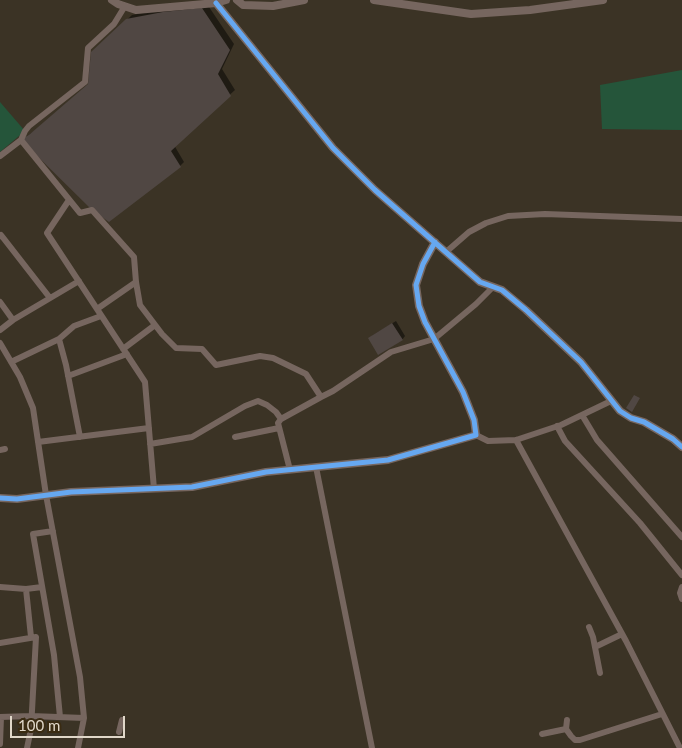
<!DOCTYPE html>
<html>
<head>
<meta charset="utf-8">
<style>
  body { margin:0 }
  #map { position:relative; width:682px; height:748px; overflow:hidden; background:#3b3325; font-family:Lato,sans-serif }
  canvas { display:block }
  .scale { position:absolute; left:10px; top:716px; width:115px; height:22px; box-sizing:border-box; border:2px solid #e0d7c9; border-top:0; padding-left:6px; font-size:15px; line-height:18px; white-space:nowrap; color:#e0d7c9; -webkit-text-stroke:4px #3a2b12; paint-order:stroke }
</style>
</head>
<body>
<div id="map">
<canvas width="682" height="748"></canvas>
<div class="scale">100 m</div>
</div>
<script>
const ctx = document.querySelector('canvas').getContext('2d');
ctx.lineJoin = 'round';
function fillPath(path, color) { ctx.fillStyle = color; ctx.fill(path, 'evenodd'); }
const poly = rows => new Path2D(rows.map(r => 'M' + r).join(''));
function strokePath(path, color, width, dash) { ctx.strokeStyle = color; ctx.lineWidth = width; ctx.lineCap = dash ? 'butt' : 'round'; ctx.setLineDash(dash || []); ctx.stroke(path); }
fillPath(poly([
  [682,70,682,130,602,129,600,85],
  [0,102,25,131,0,152]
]), '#25553a');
fillPath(poly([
  [207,4,234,44,222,69,235,90,174,145,184,162,180,166,27,136,36,130,89,84,92,53,132,15,169,8],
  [396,321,405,336,402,340,370,338,373,335]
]), '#0007');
fillPath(poly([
  [202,8,230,50,218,74,231,96,171,151,181,167,109,222,92,210,21,140,30,134,88,84,91,52,126,19,163,12],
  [392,323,403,340,378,355,368,338],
  [634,395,640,398,632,412,626,408]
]), '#504743');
strokePath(poly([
  [21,140,80,213,92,210,134,257,136,282,140,305,162,334,176,348,202,349,216,365,260,356,273,358,306,374,321,397],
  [0,156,21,140,25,131,29,126,85,82,88,48,114,24,125,6],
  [69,200,47,233,145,382,154,489],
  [0,236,1,235,50,298],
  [446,252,469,232,486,223,508,216,545,214,682,219],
  [0,302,13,320],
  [97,309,136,282],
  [0,330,13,320,79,281],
  [59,339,66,365,80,437],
  [0,343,20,377,33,408,46,495,80,677,84,718,78,748],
  [123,349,155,325],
  [11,362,59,339,74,326,101,316],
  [68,376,127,354],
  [582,415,597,440,682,537],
  [557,426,565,441,640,523,682,575],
  [476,435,488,441,516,440,561,425,611,401],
  [235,437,279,428],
  [516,440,626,641,680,748],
  [38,442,149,428],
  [150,444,192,437,245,406,258,401,267,405,276,412,281,419],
  [0,450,5,449],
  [316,467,372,748],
  [290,470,278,423,281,419,321,397,333,391,391,352,434,339,476,304,493,287],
  [53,531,33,534,54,655,60,717],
  [0,587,26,589,42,587],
  [682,587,680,593,682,599],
  [26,589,31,637],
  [589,627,593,637,600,673],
  [0,643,36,637,31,729,27,748],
  [595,647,622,634],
  [0,717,31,716,84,718],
  [566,729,571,736,575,740,580,740,662,714],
  [119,732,122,720],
  [542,734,566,729,567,720],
  [0,744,1,717]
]), '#76665f', 6);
strokePath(poly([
  [112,0,118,4,136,10,216,3,226,0],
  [237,0,243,5,273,6,304,0],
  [374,0,471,14,530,10,603,0],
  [216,3,333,148,375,190,480,282,502,290,526,310,581,362,620,411,631,418,644,422,673,439,682,447],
  [0,498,17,499,71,492,192,487,266,472,388,460,476,435,474,420,463,392,425,322,419,306,416,285,423,264,435,242]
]), '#76665f', 8);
strokePath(poly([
  [216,3,333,148,375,190,480,282,502,290,526,310,581,362,620,411,631,418,644,422,673,439,682,447],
  [0,498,17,499,71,492,192,487,266,472,388,460,476,435,474,420,463,392,425,322,419,306,416,285,423,264,435,242]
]), '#66a8f1', 5);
</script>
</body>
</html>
